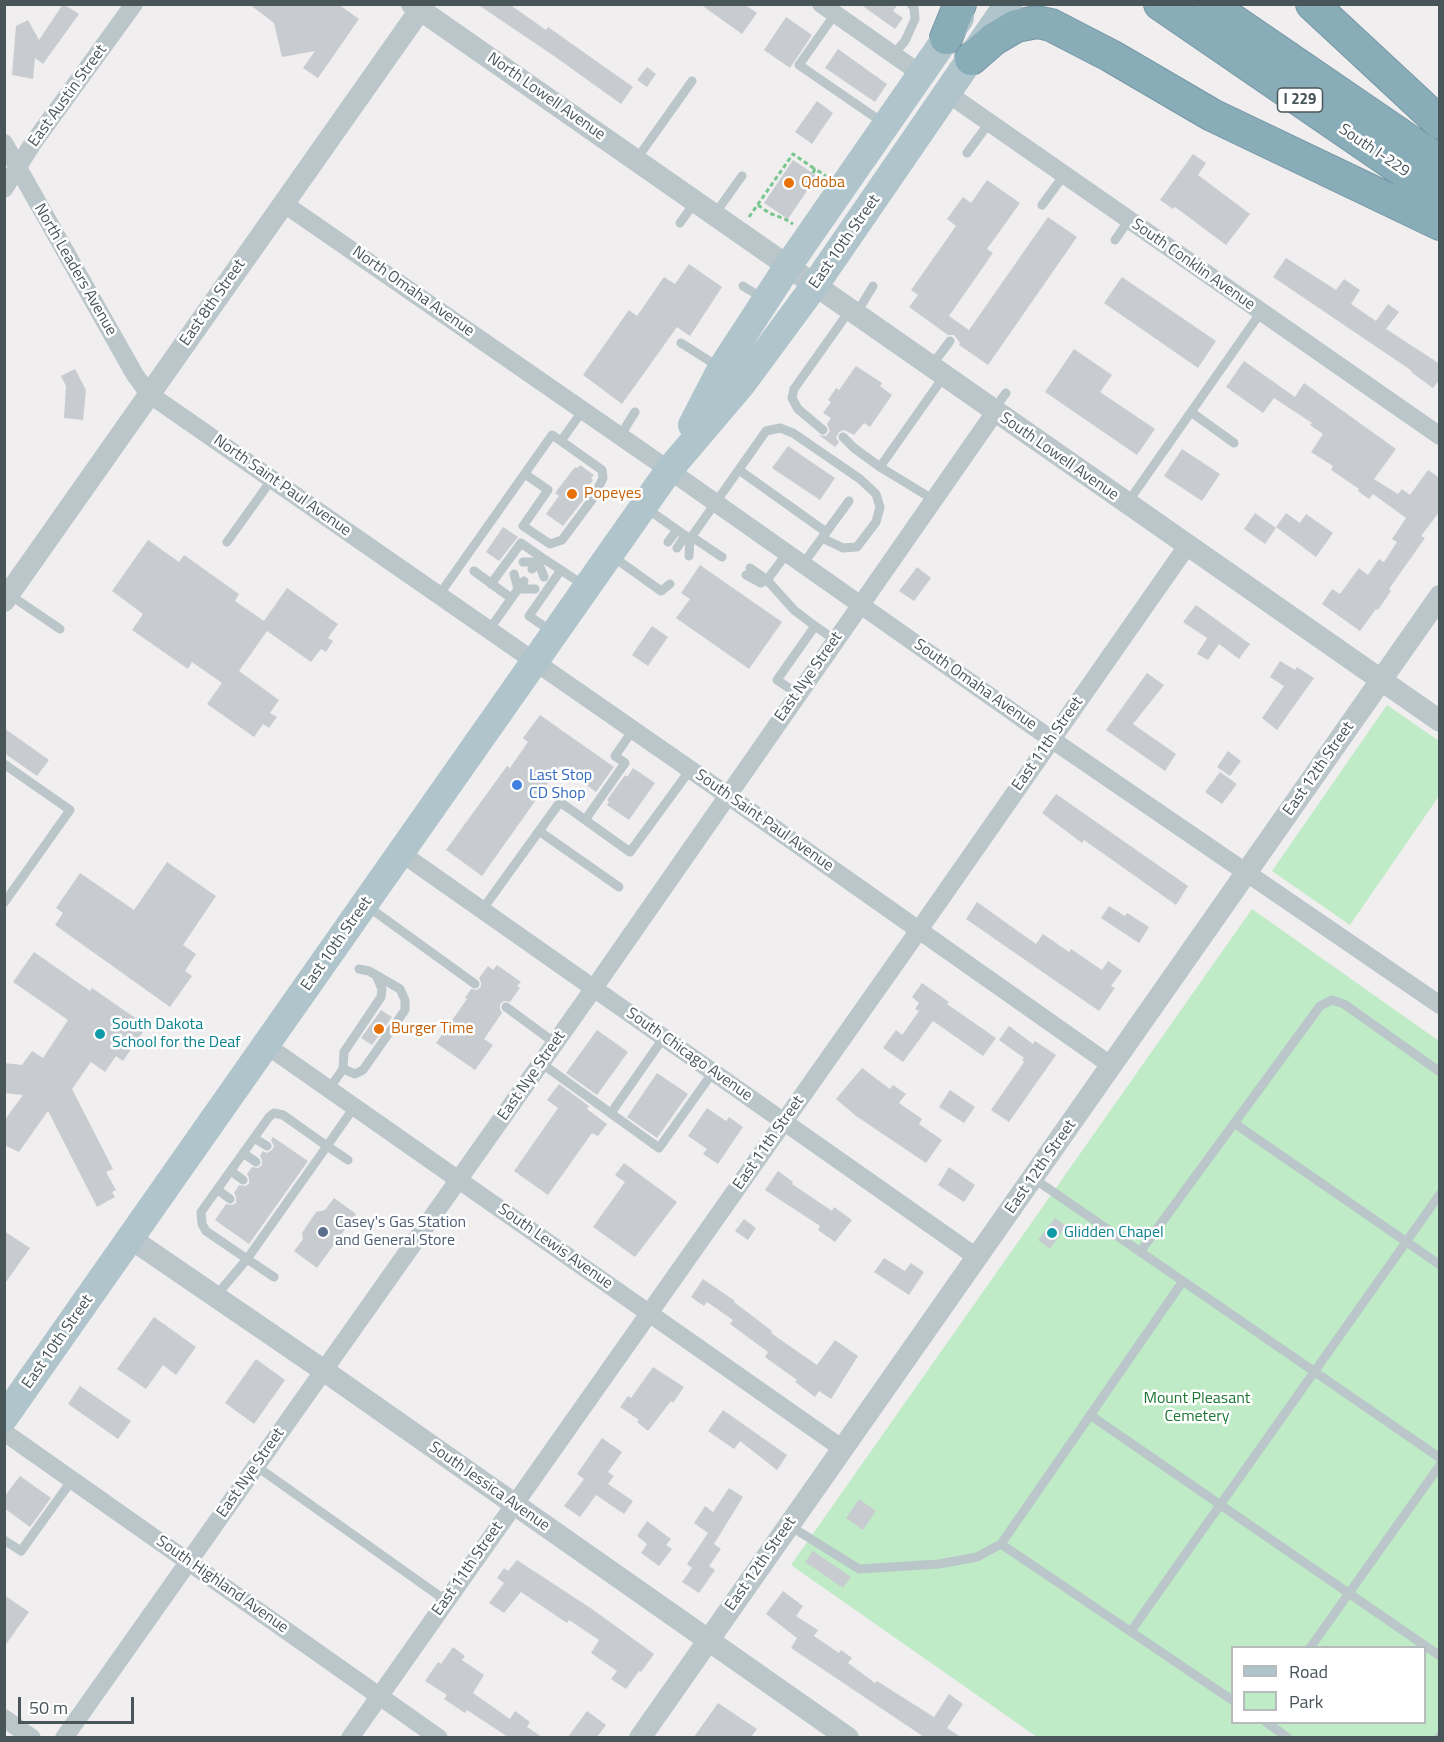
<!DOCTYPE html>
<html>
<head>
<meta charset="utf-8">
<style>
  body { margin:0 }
  #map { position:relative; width:1444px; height:1742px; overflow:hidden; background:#f0eeef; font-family:"Titillium Web",sans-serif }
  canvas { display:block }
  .frame { position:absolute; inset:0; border:6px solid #48565a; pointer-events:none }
  .legend { position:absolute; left:1231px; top:1646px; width:195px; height:78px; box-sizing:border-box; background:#fff; border:2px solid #b6bbbd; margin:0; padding:8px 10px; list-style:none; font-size:18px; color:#48565a }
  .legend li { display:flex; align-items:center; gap:12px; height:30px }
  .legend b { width:30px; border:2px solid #b6bbbd }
  .scale { position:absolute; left:18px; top:1697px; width:116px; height:27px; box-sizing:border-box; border:3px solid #48565a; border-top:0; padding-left:8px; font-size:18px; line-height:21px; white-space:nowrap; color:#48565a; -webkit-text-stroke:4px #fff; paint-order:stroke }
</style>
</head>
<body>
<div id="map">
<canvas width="1444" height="1742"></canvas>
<div class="frame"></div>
<ul class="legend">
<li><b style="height:8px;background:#b0c4cb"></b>Road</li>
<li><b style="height:16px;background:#bfebc6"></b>Park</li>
</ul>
<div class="scale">50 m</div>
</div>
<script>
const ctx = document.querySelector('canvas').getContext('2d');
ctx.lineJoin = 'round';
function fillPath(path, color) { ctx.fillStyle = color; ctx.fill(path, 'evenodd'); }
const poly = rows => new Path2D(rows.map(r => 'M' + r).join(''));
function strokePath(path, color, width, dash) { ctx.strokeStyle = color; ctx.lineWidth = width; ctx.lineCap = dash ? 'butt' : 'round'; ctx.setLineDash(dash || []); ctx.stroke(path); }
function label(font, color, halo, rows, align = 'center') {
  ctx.font = font + ' "Titillium Web",sans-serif'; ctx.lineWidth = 5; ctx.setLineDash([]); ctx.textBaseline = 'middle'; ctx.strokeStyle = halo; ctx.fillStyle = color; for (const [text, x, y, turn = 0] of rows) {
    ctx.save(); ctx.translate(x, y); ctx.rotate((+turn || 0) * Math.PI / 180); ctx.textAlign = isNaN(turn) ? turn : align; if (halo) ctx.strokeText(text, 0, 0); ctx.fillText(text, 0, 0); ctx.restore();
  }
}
fillPath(poly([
  [1387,705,1439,741,1439,796,1350,925,1272,871],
  [1252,909,1439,1041,1439,1737,1037,1737,791,1565],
  [1232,1648,1424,1648,1424,1722,1232,1722]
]), '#bfebc6');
fillPath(poly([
  [63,4,79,14,43,64,35,58,33,79,12,75,16,26,28,20,39,40],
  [249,4,338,4,359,19,318,78,303,68,315,51,282,57,274,23],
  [477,4,509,4,546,30,548,27,633,87,621,104,554,56],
  [700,4,744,4,757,13,742,34],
  [860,4,898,4,893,11,903,18,895,29],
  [786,17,812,35,790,68,764,50],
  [838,49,887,84,875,102,825,68],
  [647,67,656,74,647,87,637,80],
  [817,101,833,113,812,144,795,132],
  [1193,154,1206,163,1198,175,1250,214,1226,245,1175,207,1173,209,1160,200],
  [793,160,817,176,788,219,764,203],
  [987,180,1020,203,987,249,993,253,949,316,969,330,1048,217,1077,237,988,365,959,345,960,343,954,335,948,335,909,307,918,295,911,290,956,226,947,219,963,197,971,203],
  [1286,258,1336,290,1344,279,1360,290,1351,304,1376,321,1388,304,1399,312,1386,329,1440,364,1440,379,1433,388,1411,372,1412,371,1273,277],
  [689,264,722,287,690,336,677,327,622,404,583,375,629,310,637,316,664,277,675,284],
  [1122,277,1216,341,1198,368,1104,303],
  [1074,349,1112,375,1100,392,1155,429,1137,455,1045,392],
  [1244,361,1295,397,1304,383,1396,449,1374,479,1398,494,1402,489,1410,495,1428,470,1440,478,1440,511,1421,536,1425,538,1389,589,1391,591,1378,610,1376,609,1360,631,1322,604,1332,589,1340,594,1359,568,1368,575,1379,559,1384,562,1397,542,1392,539,1406,518,1373,494,1369,499,1358,491,1359,489,1331,470,1333,466,1311,452,1323,434,1310,425,1312,423,1274,398,1263,413,1226,387],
  [856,366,882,383,880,386,892,395,870,427,864,423,854,435,844,430,839,432,836,438,839,442,835,447,819,435,826,436,830,431,827,424,831,418,823,413,831,402,828,400,836,388,839,390],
  [75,369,86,390,83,420,64,418,66,386,61,376],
  [788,446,835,478,820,500,772,468],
  [1182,449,1220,474,1202,501,1164,476],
  [580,465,594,475,591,478,593,480,586,490,588,494,563,526,546,514,559,496,555,493,575,467,578,468],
  [1255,513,1276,528,1265,544,1244,529],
  [1286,513,1300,523,1306,514,1333,533,1316,557,1276,527],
  [503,527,518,537,499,561,486,552],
  [148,540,179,562,184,555,239,594,235,601,264,621,287,588,338,624,328,638,333,641,326,652,321,649,311,662,267,631,239,671,279,700,270,713,277,717,269,728,263,724,254,737,207,704,222,683,192,662,188,669,132,630,143,614,112,591],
  [700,565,782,622,749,669,676,618,690,599,681,593],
  [917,567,931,578,914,601,899,591],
  [1196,605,1250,644,1239,659,1219,644,1208,660,1197,654,1207,638,1183,622],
  [652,626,668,637,648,666,632,655],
  [1280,661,1295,670,1297,667,1314,678,1277,730,1262,718,1284,686,1270,677],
  [1147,673,1164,685,1133,724,1176,754,1165,771,1106,730],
  [540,715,614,767,596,792,560,766,482,876,446,850,507,766,510,768,528,742,523,738],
  [4,728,49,760,37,776,4,753],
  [1228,751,1241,761,1230,776,1217,767],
  [633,768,655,783,629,820,607,805,609,802,607,800,625,775,627,777],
  [1220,772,1237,784,1222,804,1205,792],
  [1056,794,1188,886,1176,905,1084,840,1082,843,1042,813],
  [167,862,216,896,183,945,196,954,185,971,192,976,170,1007,55,925,63,913,56,908,80,873,134,910],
  [977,902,1036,944,1043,934,1069,952,1071,949,1102,970,1108,961,1122,971,1111,986,1115,988,1099,1011,966,919],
  [1109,906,1125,916,1127,913,1149,927,1139,943,1101,918],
  [34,952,90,991,92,988,147,1026,123,1061,116,1056,105,1072,91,1062,72,1089,113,1169,106,1172,116,1190,112,1192,115,1197,97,1207,48,1111,19,1152,4,1145,4,1121,23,1095,4,1093,4,1063,22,1065,32,1051,43,1058,68,1020,13,982],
  [497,965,521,982,517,986,520,988,510,1002,504,1001,500,1004,500,1009,502,1013,484,1039,493,1045,475,1070,436,1043,467,999,465,998,471,989,477,990,481,987,481,982,479,978,488,966,493,970],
  [922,983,949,1002,947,1004,996,1038,983,1056,933,1021,903,1062,883,1048,896,1030,902,1035,919,1011,915,1009,919,1003,912,997],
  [381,1010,392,1017,372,1045,361,1038],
  [1009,1026,1033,1044,1035,1041,1056,1055,1009,1122,991,1110,1024,1062,1022,1060,1024,1058,999,1040],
  [597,1030,628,1052,597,1095,566,1073],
  [862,1068,890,1089,893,1085,906,1094,899,1103,922,1119,919,1124,942,1140,926,1163,856,1116,836,1099],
  [657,1073,688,1094,657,1138,627,1117],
  [559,1084,589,1106,587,1109,607,1124,598,1136,592,1133,548,1195,514,1171,558,1108,547,1100],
  [950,1090,975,1107,964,1123,939,1107],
  [707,1108,726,1121,729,1117,743,1127,718,1164,703,1154,707,1149,688,1136],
  [273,1137,308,1161,249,1244,215,1220,226,1204,232,1205,236,1203,236,1197,234,1193,239,1185,245,1186,249,1184,249,1178,247,1174,252,1167,258,1168,262,1165,262,1160,260,1156,263,1151,267,1153,272,1150,274,1146,271,1140],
  [624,1163,677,1202,635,1257,593,1227,625,1182,615,1175],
  [949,1167,975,1185,964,1202,938,1185],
  [778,1171,793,1182,792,1184,832,1211,834,1207,852,1220,835,1242,818,1230,820,1226,765,1190],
  [334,1198,356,1214,317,1268,294,1251,303,1239,302,1233,316,1212,325,1210],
  [1055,1218,1066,1226,1050,1249,1038,1240],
  [744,1219,756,1228,748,1240,735,1231],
  [4,1231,30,1248,4,1285],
  [884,1258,905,1271,911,1263,924,1272,909,1295,874,1272],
  [703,1279,735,1301,734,1302,772,1331,771,1333,817,1365,835,1340,858,1356,831,1399,819,1391,815,1397,795,1382,797,1380,765,1357,768,1352,730,1324,733,1320,707,1302,704,1306,691,1297],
  [154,1317,196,1347,176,1375,163,1365,146,1389,117,1369],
  [256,1359,285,1380,254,1424,225,1403],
  [653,1367,684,1387,673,1403,671,1401,648,1431,637,1422,639,1420,620,1407,628,1396,631,1398],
  [80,1386,131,1421,118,1439,68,1404],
  [723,1410,787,1455,777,1470,740,1441,734,1449,708,1431],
  [602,1438,622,1452,608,1472,614,1476,608,1484,633,1501,624,1514,596,1495,580,1517,564,1506,584,1479,577,1474],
  [20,1476,51,1498,30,1527,4,1508,4,1497],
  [729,1488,743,1497,714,1544,721,1549,709,1566,715,1570,699,1593,682,1582,692,1568,687,1564,708,1533,694,1523,705,1506,713,1512],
  [859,1499,876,1511,863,1530,846,1518],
  [647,1521,671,1539,666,1545,672,1549,659,1566,641,1553,647,1544,637,1536],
  [813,1551,851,1577,843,1588,805,1562],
  [517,1560,592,1609,654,1654,641,1672,639,1671,626,1689,611,1679,617,1671,591,1653,599,1640,569,1620,567,1623,521,1592,504,1613,489,1603,504,1583,497,1578,504,1568,508,1571],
  [783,1591,803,1606,796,1616,818,1630,814,1636,839,1653,841,1650,852,1658,848,1663,875,1683,877,1681,934,1717,949,1694,963,1704,947,1728,961,1737,924,1737,791,1648,797,1638,766,1614],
  [4,1595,29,1612,4,1647],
  [453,1647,465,1656,462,1660,484,1675,473,1693,510,1719,515,1711,530,1722,527,1727,542,1737,508,1737,467,1710,465,1713,444,1699,447,1695,425,1681,438,1662,441,1664],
  [718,1703,757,1729,751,1737,694,1737],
  [587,1711,606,1725,597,1737,568,1737]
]), '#c8ccd0');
const motorway = poly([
  [1160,4,1440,196],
  [1209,4,1440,162],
  [1312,4,1440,123],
  [946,38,960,4],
  [971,59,994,39,1016,26,1037,22,1051,25,1111,56,1212,115,1440,224]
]);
strokePath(motorway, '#7597a5', 34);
strokePath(poly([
  [813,173,815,169,826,176],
  [758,205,769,213,785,219,793,224],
  [749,217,793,154,815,169]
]), '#7ac68f', 3, [4.5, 3]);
strokePath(poly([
  [835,14,799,65,882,122],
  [893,55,905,41,915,19,914,8,911,4],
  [967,153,989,123],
  [636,160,692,81],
  [1042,205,1064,175],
  [714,215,742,176],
  [680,223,695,202],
  [1115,240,1129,220],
  [743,286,764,299],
  [856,314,873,286],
  [681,343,719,367],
  [932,365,950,341],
  [994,409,1006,393],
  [1191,412,1234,443],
  [823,430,798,409,792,398,794,389,850,310],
  [620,436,635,412],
  [843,437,854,448,880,467,944,376],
  [880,467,934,500],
  [739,470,826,532],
  [525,474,548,490,523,526,550,544,562,540,594,497,603,478,602,470,561,441],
  [1128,502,1261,312],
  [646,508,690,539,766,431,780,428,793,433,860,479,876,494,880,507,876,522,857,547,843,548,822,538],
  [692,537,722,557],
  [227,542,272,479],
  [668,542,677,530],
  [677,548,685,536],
  [612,556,661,591,670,584],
  [689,556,690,539],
  [523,562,538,562,532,569],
  [803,564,849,501],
  [750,568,767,580,794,610,815,626],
  [474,571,511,598],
  [746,575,761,583,767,580,787,553],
  [544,577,538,562,541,557,561,570],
  [524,581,518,589,535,589],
  [491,584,521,543,541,557],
  [10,595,60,629],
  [439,595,552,435,561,441,583,410],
  [489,630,518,589,514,574],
  [551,631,529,616,561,570,585,586],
  [798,694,777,680,815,626,835,640],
  [4,764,70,810,4,903],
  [585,820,625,763,615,756,633,730],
  [539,831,619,887],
  [367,906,475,984],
  [482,910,560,802,630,852,690,770],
  [506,1007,555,1043],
  [541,1063,659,1148,713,1072],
  [343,1069,355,1074,363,1070,405,1010,405,1000,400,989,376,975],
  [329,1089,343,1069,344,1052,381,997,382,989,376,975,369,971,359,969],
  [611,1113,664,1037],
  [1234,1123,1440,1265],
  [254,1138,267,1146],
  [243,1153,256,1162],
  [231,1171,243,1180],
  [1033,1178,1440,1458],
  [218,1190,230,1199],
  [1140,1252,1320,1006,1332,1000,1344,1004,1440,1072],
  [274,1277,247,1259,327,1146,348,1160],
  [215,1297,247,1259,206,1231,202,1224,201,1212,269,1117,274,1113,283,1115,327,1146,355,1106],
  [1090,1415,1440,1656],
  [256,1466,445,1600],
  [790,1526,859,1569,939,1564,977,1557,1001,1544,1183,1281],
  [4,1540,21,1551,72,1480],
  [1001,1544,1232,1700],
  [1131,1631,1440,1194],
  [1310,1648,1440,1465],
  [1266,1722,1288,1738],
  [1439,1738,1440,1736]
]), '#bac6ca', 9);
strokePath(poly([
  [821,4,921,74],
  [947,93,1440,436],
  [4,143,135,375,149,394,727,795,1112,1066],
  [4,189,33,143,134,4],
  [283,203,669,470,1051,739,1440,1005],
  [401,853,978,1258],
  [266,1045,843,1449],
  [4,1432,439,1738],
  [4,1718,32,1738],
  [64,1738,594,988,995,412],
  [350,1738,919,930,1187,546]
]), '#bac6ca', 18);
strokePath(poly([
  [412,4,1440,721],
  [4,601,420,10],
  [130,1238,323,1370,848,1738],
  [640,1738,1440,596]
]), '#bac6ca', 22);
strokePath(poly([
  [692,425,721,369,788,266,960,18],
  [4,1418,669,470,742,384,815,285,1008,4]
]), '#b0c4cb', 28);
strokePath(motorway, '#89acb9', 32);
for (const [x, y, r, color] of [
  [789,183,6,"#e8710a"],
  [572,494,6,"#e8710a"],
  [517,785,6,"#3f7fe0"],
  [379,1029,6,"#e8710a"],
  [100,1034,6,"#0f9aa8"],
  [323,1232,6,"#5c6f8a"],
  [1052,1233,6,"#0f9aa8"]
]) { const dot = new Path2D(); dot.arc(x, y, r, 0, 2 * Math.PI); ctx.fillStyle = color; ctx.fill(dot); strokePath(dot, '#fff', 2); }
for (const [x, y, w] of [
  [1300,100,45]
]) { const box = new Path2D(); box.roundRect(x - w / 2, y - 12, w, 24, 4.5); ctx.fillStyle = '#fff'; ctx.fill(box); strokePath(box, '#48565a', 1.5); }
label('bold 15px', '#48565a', null, [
  ["I 229",1300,100]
]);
label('16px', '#48565a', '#fff', [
  ["East Austin Street",68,96,-54],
  ["North Lowell Avenue",546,97,35],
  ["South I-229",1374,151,34],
  ["East 10th Street",845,242,-55],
  ["South Conklin Avenue",1193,265,35],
  ["North Leaders Avenue",75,270,60],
  ["North Omaha Avenue",413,292,35],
  ["East 8th Street",213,303,-55],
  ["South Lowell Avenue",1059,457,35],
  ["North Saint Paul Avenue",282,486,35],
  ["East Nye Street",809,677,-55],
  ["South Omaha Avenue",975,685,35],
  ["East 11th Street",1048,744,-55],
  ["East 12th Street",1319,769,-55],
  ["South Saint Paul Avenue",764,821,35],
  ["East 10th Street",337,944,-55],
  ["South Chicago Avenue",689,1055,35],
  ["East Nye Street",532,1076,-55],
  ["East 11th Street",769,1143,-55],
  ["East 12th Street",1041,1167,-55],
  ["South Lewis Avenue",555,1247,35],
  ["East 10th Street",58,1342,-55],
  ["East Nye Street",251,1473,-55],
  ["South Jessica Avenue",489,1487,35],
  ["East 12th Street",761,1564,-55],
  ["East 11th Street",468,1569,-55],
  ["South Highland Avenue",222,1585,35]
]);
label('16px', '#c56008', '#fff', [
  ["Qdoba",801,183],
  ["Popeyes",584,494],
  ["Burger Time",391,1029]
], 'left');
label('16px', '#366cbe', '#fff', [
  ["Last Stop",529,776],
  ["CD Shop",529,794]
], 'left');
label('16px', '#0d838f', '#fff', [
  ["South Dakota",112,1025],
  ["School for the Deaf",112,1043],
  ["Glidden Chapel",1064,1233]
], 'left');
label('16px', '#4e5e75', '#fff', [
  ["Casey's Gas Station",335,1223],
  ["and General Store",335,1241]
], 'left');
label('16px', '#1e7635', '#fff', [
  ["Mount Pleasant",1197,1399],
  ["Cemetery",1197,1417]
]);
</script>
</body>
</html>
